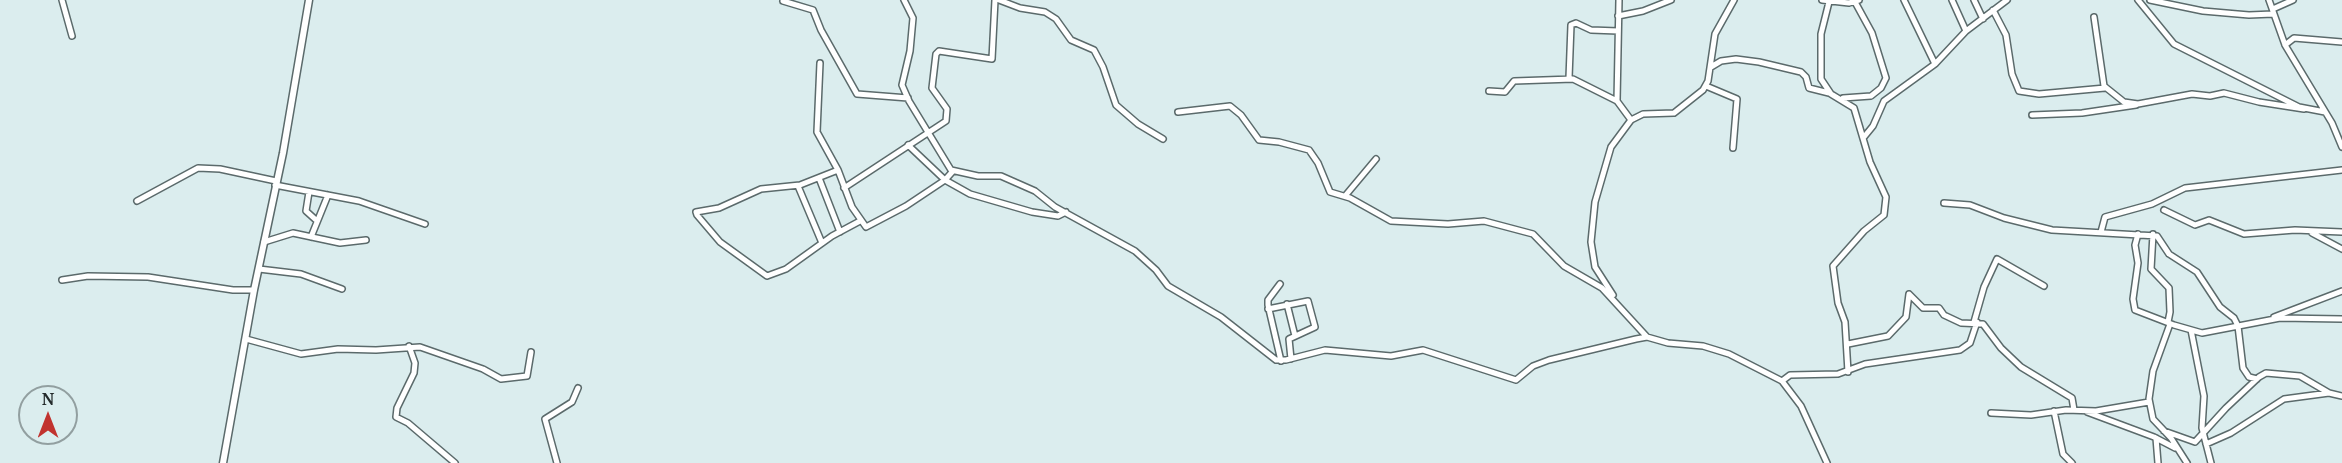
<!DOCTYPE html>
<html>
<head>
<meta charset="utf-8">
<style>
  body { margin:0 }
  #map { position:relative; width:2342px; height:463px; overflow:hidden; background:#dbedee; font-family:"Noto Serif",serif }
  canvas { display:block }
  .north { position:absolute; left:18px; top:385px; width:60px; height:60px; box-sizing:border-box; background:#dbedee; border:2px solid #929fa0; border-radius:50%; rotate:0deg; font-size:16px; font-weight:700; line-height:24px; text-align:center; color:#242a2b }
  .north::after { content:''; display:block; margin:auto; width:21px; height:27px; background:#c1332f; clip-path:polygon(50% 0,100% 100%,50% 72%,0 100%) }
</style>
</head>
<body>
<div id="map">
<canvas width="2342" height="463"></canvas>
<div class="north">N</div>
</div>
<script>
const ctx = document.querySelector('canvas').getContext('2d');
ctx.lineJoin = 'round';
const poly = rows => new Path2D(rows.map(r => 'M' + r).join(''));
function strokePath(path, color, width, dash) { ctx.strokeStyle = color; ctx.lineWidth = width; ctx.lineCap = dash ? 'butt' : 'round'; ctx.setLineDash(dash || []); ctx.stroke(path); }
const minor = poly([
  [62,0,72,36],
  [904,0,913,18,910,51,902,85,909,101,951,170,978,176,1001,176,1035,191,1055,207,1135,251,1156,270,1168,286,1221,317,1276,360,1286,360,1325,350,1391,356,1423,350,1516,380,1533,366,1549,360,1636,339,1647,337,1668,343,1703,346,1729,354,1782,381,1801,406,1827,463],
  [999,0,1020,8,1045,12,1056,19,1071,40,1094,50,1103,67,1116,105,1138,124,1163,139],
  [1822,0,1849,3,1859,0],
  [1904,0,1935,64],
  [1952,0,1966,31],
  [1974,0,1983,19],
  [2138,0,2174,44,2299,107,2325,112],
  [2150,0,2203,11,2249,15,2273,14],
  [2269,0,2285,45,2332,123,2342,147],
  [783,1,813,10,821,30,857,94,908,98],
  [1829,2,1821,34,1821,79,1831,94,1854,108,1870,162,1886,197,1884,215,1864,231,1833,266,1838,303,1845,322,1848,372],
  [2275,8,2293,0],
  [1993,10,2006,35,2012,74,2019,91,2039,94,2105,88],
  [1618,16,1643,11,1671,0],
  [2094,17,2104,86,2124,102,2138,104,2192,94,2210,96,2224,93,2259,102,2304,109],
  [2285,45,2294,38,2342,42],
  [820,63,817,132,838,170,852,207,866,227,906,206,945,180,953,171],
  [1711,67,1721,61,1736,59,1759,62,1801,72,1806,77,1809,88,1829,93],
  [1569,78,1571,25,1576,23,1591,30,1618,31],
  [1706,86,1737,99,1733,148],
  [1489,91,1505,92,1514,81,1573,79,1617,101,1631,120],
  [1843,98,1871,96,1881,88,1886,78,1872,33,1855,2],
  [1617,101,1619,0],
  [1178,112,1230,106,1241,115,1259,140,1279,142,1309,150,1318,163,1330,192,1350,198,1391,221,1448,224,1484,221,1533,234,1564,266,1602,288,1647,337],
  [2032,115,2082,113,2136,105],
  [1864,137,1873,126,1884,101,1935,64,1966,31,2007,0],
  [908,145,945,180,970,194,1032,212,1058,216,1066,212],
  [838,170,800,185,761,189,719,208,696,212,697,215,720,242,767,276,786,269,832,236,860,221],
  [819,178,840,232],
  [275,185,359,201,425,224],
  [798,186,822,243],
  [844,188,946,121,947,109,932,88,936,54,939,51,992,59,995,0],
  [309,192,306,211,316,220],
  [1345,196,1376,159],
  [137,201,198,168,220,169,276,181],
  [1944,203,1970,205,2004,218,2052,230,2157,236,2169,254,2197,272,2220,307,2234,318,2238,326,2243,368,2249,377,2257,379],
  [2164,210,2195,225,2209,220,2244,234,2295,230,2342,232],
  [2101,232,2105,217,2152,204,2185,188,2342,170],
  [2312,233,2342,249],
  [2138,234,2135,245,2138,263,2133,299,2135,310,2174,325,2202,333,2280,318,2342,319],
  [2153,234,2151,269,2169,288,2170,312,2168,322],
  [311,237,328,195],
  [264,242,293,233,340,243,366,240],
  [259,269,301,274,342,289],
  [62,280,88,276,148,277,233,290,254,290],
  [1280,284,1268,300,1268,305,1281,361],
  [1613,295,1595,267,1591,242,1595,202,1611,147,1631,120,1643,114,1674,113,1703,90,1708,81,1715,34,1734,0],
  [1287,304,1295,336],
  [1268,309,1308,301,1315,327,1289,339,1291,359],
  [2274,317,2342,291],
  [1974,322,1984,287,1997,259,2044,286],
  [2170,324,2153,371,2149,399,2153,419,2171,438,2187,463],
  [2191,330,2204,396,2202,428,2211,463],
  [246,339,301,354,338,349,376,350,420,347,483,369,501,379,527,376,531,352],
  [1848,344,1888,336,1906,317,1909,294,1923,308,1939,308,1944,315,1961,323,1983,324,2001,348,2021,367,2072,398,2074,410],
  [409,346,415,363,414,373,397,408,396,417,408,423,455,463],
  [1782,381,1790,375,1838,374,1865,364,1960,350,1970,343,1977,322],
  [2054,411,2063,454,2072,463],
  [2087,412,2154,437,2175,448],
  [1991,413,2031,415,2066,410,2096,411,2149,402],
  [2164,431,2195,442,2226,408,2259,377,2266,373,2300,376,2329,393,2342,396],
  [2156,438,2158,463],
  [2206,444,2231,433,2284,399,2329,393],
  [557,463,545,419,572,402,578,388]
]);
const major = poly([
  [223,463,254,290,283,153,309,0]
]);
strokePath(minor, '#5b6a6b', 8);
strokePath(major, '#5b6a6b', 9);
strokePath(minor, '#fff', 5);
strokePath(major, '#fff', 6);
</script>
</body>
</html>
